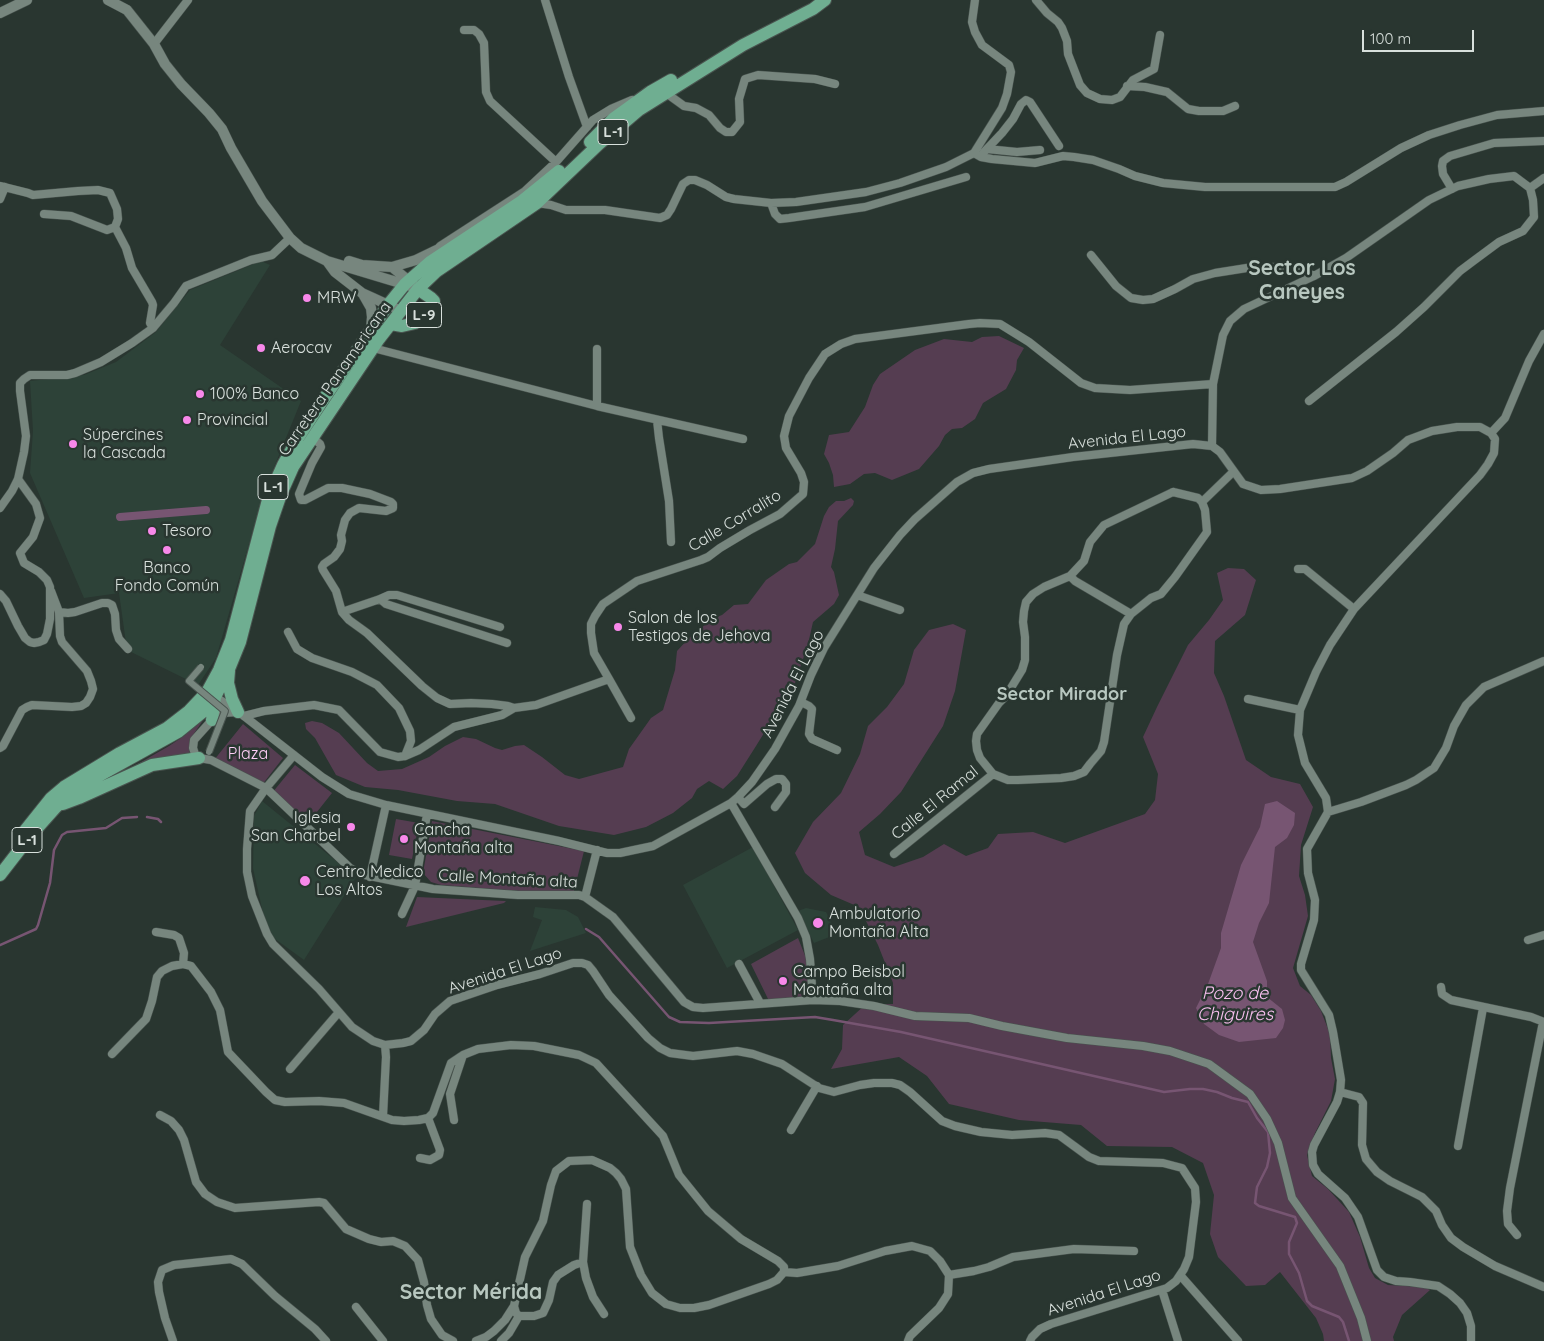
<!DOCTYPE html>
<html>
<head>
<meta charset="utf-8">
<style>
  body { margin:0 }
  #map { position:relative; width:1544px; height:1341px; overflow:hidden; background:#293630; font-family:Quicksand,sans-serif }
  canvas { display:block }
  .scale { position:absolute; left:1362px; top:30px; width:112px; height:22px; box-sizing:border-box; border:2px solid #d8e0dc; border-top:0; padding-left:6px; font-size:15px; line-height:18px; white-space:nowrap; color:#d8e0dc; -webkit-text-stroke:4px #293630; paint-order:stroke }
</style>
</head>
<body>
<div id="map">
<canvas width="1544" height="1341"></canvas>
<div class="scale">100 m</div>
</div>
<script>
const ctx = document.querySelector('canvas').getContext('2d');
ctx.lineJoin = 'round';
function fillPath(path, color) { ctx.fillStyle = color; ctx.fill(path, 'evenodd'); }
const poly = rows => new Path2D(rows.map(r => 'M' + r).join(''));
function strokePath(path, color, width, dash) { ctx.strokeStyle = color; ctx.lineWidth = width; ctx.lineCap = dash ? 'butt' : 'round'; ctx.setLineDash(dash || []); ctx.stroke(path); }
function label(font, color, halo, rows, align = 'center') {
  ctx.font = font + ' Quicksand,sans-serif'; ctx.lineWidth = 5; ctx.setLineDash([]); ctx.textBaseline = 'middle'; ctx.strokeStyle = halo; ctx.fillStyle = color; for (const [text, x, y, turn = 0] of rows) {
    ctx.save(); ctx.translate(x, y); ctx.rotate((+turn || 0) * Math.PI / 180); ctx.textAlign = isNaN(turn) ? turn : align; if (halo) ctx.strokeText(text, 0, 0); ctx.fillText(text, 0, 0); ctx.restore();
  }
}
fillPath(poly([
  [261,261,270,265,220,345,301,401,264,492,216,658,198,685,127,650,119,593,84,598,30,473,33,431,30,381,84,375,116,362,156,332,190,290],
  [262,801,356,877,304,960,271,936,265,922,253,868,254,816],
  [753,847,798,930,727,968,683,885],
  [535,907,566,910,578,917,586,933,530,951,542,920,533,917],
  [806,908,826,912,837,934,814,943,798,911]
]), '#2d4238');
fillPath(poly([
  [999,336,1024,348,1017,360,1016,370,1006,389,983,403,975,419,962,428,952,429,945,435,939,446,919,469,892,480,875,473,864,474,850,484,834,487,833,475,829,463,824,454,829,435,849,432,865,407,873,385,880,374,915,350,944,339,972,342,982,337],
  [851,498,854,501,853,505,838,521,835,549,831,567,834,572,839,595,834,604,813,622,808,644,795,683,756,746,737,776,723,789,709,781,697,789,692,798,673,813,646,827,614,835,559,826,495,804,457,801,398,790,365,787,336,775,315,738,306,729,305,723,312,721,322,723,339,733,367,763,378,771,402,769,429,757,445,746,463,737,476,739,495,748,502,750,515,746,524,745,542,757,565,775,579,779,623,767,629,749,651,718,663,710,675,670,677,651,689,638,712,619,722,615,734,605,748,604,766,580,789,564,797,562,815,544,824,516,829,507,836,501,844,501],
  [1228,568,1244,569,1256,580,1245,615,1215,641,1214,673,1224,696,1246,760,1271,777,1300,784,1313,807,1301,845,1299,876,1305,895,1308,916,1293,968,1300,986,1311,995,1321,1011,1330,1034,1331,1058,1335,1079,1331,1101,1315,1133,1307,1155,1312,1176,1328,1189,1349,1212,1360,1237,1369,1268,1375,1278,1388,1285,1424,1287,1430,1290,1402,1315,1393,1337,1394,1341,1324,1341,1323,1334,1316,1318,1280,1272,1265,1285,1246,1286,1218,1257,1210,1234,1214,1195,1203,1163,1172,1147,1107,1146,1081,1125,1019,1120,949,1104,927,1076,899,1057,831,1069,842,1049,843,1025,866,1004,893,1004,893,983,878,945,859,907,831,895,805,873,795,853,813,822,841,793,860,754,868,726,887,707,904,684,914,650,929,630,953,624,966,630,955,691,943,726,901,792,880,814,859,832,865,855,894,867,923,857,944,844,966,856,988,848,998,834,1033,832,1065,843,1145,814,1155,800,1158,774,1143,737,1157,707,1188,645,1209,620,1223,600,1217,573],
  [206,716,191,738,189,749,190,753,105,779,122,773,169,746,184,736],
  [243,724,283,758,262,785,214,760],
  [295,765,332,793,309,822,272,793],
  [396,819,419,823,412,859,389,855],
  [432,821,584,851,573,895,441,885,431,882,423,873],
  [417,897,505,901,506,901,504,903,406,927],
  [798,938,806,958,809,999,770,1003,751,964]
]), '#553d51');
fillPath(poly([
  [1277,801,1295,813,1294,825,1287,838,1275,847,1269,903,1259,923,1253,942,1267,981,1267,997,1282,1009,1285,1020,1283,1028,1276,1038,1239,1042,1219,1035,1204,1024,1196,1008,1208,984,1221,948,1221,933,1241,865,1260,827,1265,804]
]), '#775572');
strokePath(poly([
  [147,817,158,819,161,822],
  [586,929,599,937,669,1017,680,1022,709,1023,815,1017,833,1020,901,1032,1164,1092,1190,1089,1203,1089,1217,1092,1232,1098,1248,1102,1257,1118,1268,1132,1270,1153,1267,1167,1257,1187,1255,1203,1259,1206,1295,1217,1297,1223,1289,1242,1289,1254,1299,1273,1307,1301,1312,1306,1339,1317,1343,1322,1349,1341],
  [0,945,36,929,38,925,50,883,54,850,62,835,67,832,106,828,122,818,137,817]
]), '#775572', 2.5);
strokePath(poly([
  [120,517,206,510]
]), '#775572', 8);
const minor = poly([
  [545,0,569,77,587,127],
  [1036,0,1047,13,1058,22,1062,28,1067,41,1068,54,1080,85,1087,93,1100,99,1112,100,1120,97,1133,80,1154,69,1160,35],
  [464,30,474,30,479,34,484,43,486,92,490,101,556,162],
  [154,44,188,0],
  [1127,86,1145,87,1167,92,1188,109,1199,111,1223,111,1235,106],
  [666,93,684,106,696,108,709,115,720,128,726,132,732,132,740,122,739,99,745,79,758,75,815,79,835,84],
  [987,149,1017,152,1040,150],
  [974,153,981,157,992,159,1035,163,1063,156,1074,157,1093,160,1119,169,1135,176,1163,183,1205,187,1335,187,1346,182,1401,148,1429,135,1460,125,1497,115,1544,111],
  [981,157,984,152,1002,133,1013,119,1021,104,1026,100,1030,102,1059,146],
  [0,186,28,193,33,195,78,191,98,190,110,193,117,209,118,219,115,227,126,248,132,268,152,302,153,305,150,323,153,328],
  [1530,188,1544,178],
  [1452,189,1443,174,1442,166,1443,161,1450,156,1494,143,1544,141],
  [0,199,5,187],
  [537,203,551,205,566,210,605,210,660,218,667,215,671,209,683,184,689,180,695,180,707,185,726,197,734,199,771,203,796,202,866,192,900,183,946,167,974,153,1002,108,1007,94,1011,72,1009,65,982,45,975,32,972,22,975,0],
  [771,203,775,214,780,219,789,218,865,207,966,177],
  [44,214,71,216,107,230,115,227],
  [440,246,525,191,556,162,593,120,611,109,632,100],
  [1091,255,1116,286,1131,298,1143,300,1153,299,1175,289,1193,279,1215,273,1253,267,1288,267,1302,270,1314,276],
  [373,348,597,406,743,439],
  [597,349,597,406],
  [657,420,659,438,669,501,671,542],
  [1491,433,1505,418,1529,361,1544,334],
  [313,438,320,444,321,447,312,463,299,494,301,500,305,500,328,488,342,488,370,494,391,502,393,504,393,508,386,511,359,508,350,513,345,520,341,535,342,541,340,549,334,557,324,564,322,567,323,570,336,591,342,612,349,620,367,633,422,686,437,698,450,704,471,703,492,704,508,706,514,708],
  [1212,446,1213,384,1223,335,1230,321,1244,309,1314,276,1346,258,1429,200,1458,186,1489,179,1514,176,1530,188,1533,200,1534,217,1523,231,1499,242,1476,259,1460,271,1424,307,1396,332,1309,401],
  [1173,492,1198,498,1202,502,1205,510,1207,532,1175,577,1161,594,1151,598,1131,614,1075,581,1070,576,1084,561,1090,542,1104,525,1173,492],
  [1202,502,1233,472],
  [0,508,12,491,18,479,24,452,26,436,20,391,20,383,24,379,30,375,67,375,75,373,101,362,132,343,153,328,174,303,186,286,251,260,272,255,290,238],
  [1298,569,1305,569,1354,609],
  [1070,576,1044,587,1033,594,1026,602,1024,611,1023,622,1025,637,1025,660,1022,670,1006,696,999,703,977,734,976,741,977,750,980,758,993,774,1008,780,1018,780,1061,778,1074,776,1084,772,1090,764,1101,751,1104,742,1117,655,1124,624,1131,614],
  [51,591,59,612,68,613,75,612,102,603,108,603,112,605,115,614,116,630,119,639,128,649],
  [0,594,6,601,18,626,25,638,30,642,34,643,39,642,44,640,47,634,50,619,50,587,47,580,39,572,24,563,20,553,33,537,40,518,36,504,18,479],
  [857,595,900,610],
  [380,599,386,604,507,643],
  [342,612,380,599,389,595,397,595,500,627],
  [288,632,297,649,312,658,352,672,377,685,399,708,410,731,411,741,405,756],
  [609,679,631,718],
  [213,695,244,716,322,777,349,794,386,805,559,841,607,853,620,853,634,850,653,846,731,803,738,797,752,782,775,749,799,706,811,675,824,648,874,568,900,535,915,519,957,482,973,473,989,469,1073,457,1193,444,1212,446,1220,452,1243,484,1261,490,1280,489,1352,478,1367,471,1393,453,1408,440,1432,431,1457,427,1480,427,1491,433,1495,439,1494,453,1488,464,1480,475,1354,609,1330,645,1316,672,1300,710,1298,735,1305,763,1326,798,1328,812,1307,849,1308,873,1315,900,1314,920,1301,964,1301,970,1329,1015,1333,1032,1341,1080,1340,1092,1337,1102,1314,1145,1312,1152,1313,1165,1318,1174,1345,1198,1358,1217,1377,1270,1384,1277,1396,1281,1410,1282,1438,1286,1450,1294,1460,1303,1467,1313,1471,1326,1471,1341],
  [1248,699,1300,710],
  [801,702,809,706,812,709,809,734,812,739,837,750],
  [238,712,223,713,212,720,194,740,193,748,195,754,199,758,211,760,266,788,350,868,365,875,433,889,518,895,579,895,585,897,597,850],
  [244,716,264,711,314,705,339,710,380,752,398,757,405,756,419,750,454,727,502,715,514,708,536,705,609,679,594,653,591,633,591,624,595,616,603,604,637,581,701,560,708,557,720,548,750,530,780,514,803,494,804,482,801,473,786,448,784,436,789,416,809,378,825,354,841,344,855,339,969,324,980,323,1000,324,1029,342,1081,383,1095,388,1130,390,1213,384],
  [0,748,3,746,22,710,27,707,32,705,72,707,81,706,86,703,90,697,93,689,91,681,87,671,62,642,60,636,59,612],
  [294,755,266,788,250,811,247,849,247,872,252,896,267,934,273,944,319,989,352,1027,373,1041,385,1045,403,1043,411,1041,424,1030,435,1014,450,1001,497,985,540,974,573,963,582,963,588,965,593,971,609,995,648,1038,660,1048,670,1053,693,1056,737,1051,753,1054,782,1064,819,1088,834,1092,860,1085,874,1083,892,1083,900,1085,910,1092,942,1121,955,1126,981,1132,1012,1135,1045,1133,1059,1135,1089,1157,1099,1161,1163,1163,1182,1168,1195,1188,1196,1202,1189,1257,1184,1269,1176,1281,1167,1288,1051,1324,1040,1329,1032,1337,1030,1341],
  [738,797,744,804,767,784,776,779,782,779,786,784,786,792,775,807],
  [1328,812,1361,802,1406,785,1416,780,1434,768,1446,748,1454,726,1466,705,1484,687,1544,661],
  [894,854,993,774],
  [370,877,386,805],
  [585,897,613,917,684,1002,693,1007,703,1008,813,1000,810,959,806,937,798,918,731,803],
  [402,914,415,886,427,814],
  [156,932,174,935,179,938,184,953,183,964],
  [1528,940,1544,935],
  [739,964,760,1003],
  [1441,987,1442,994,1451,1000,1531,1017,1544,1022],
  [813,1000,840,1001,874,1006,915,1016,969,1018,1002,1026,1067,1038,1143,1046,1170,1051,1209,1064,1250,1094,1267,1119,1278,1143,1292,1198,1340,1266,1361,1318,1367,1341],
  [112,1054,146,1019,152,1001,157,977,162,971,172,966,183,964,191,966,211,992,220,1010,228,1052,266,1092,275,1100,285,1102,319,1101,344,1103,392,1120,404,1121,419,1120,428,1118,433,1113,451,1063,463,1055,478,1049,511,1045,534,1046,579,1055,596,1063,663,1136,679,1175,708,1211,741,1239,778,1261,784,1267,784,1272,777,1280,769,1284,709,1305,694,1308,680,1308,666,1304,652,1293,641,1275,630,1247,626,1189,621,1179,616,1173,610,1168,592,1160,569,1161,556,1171,551,1185,543,1221,525,1257,514,1306,516,1313,519,1316,534,1316,543,1313,549,1300,553,1282,558,1275,574,1265,583,1262,586,1278,593,1297,604,1314],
  [290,1069,339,1012],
  [1340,1092,1359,1097,1363,1103,1362,1145,1366,1159,1377,1172,1390,1181,1422,1197,1436,1211,1442,1225,1451,1238,1463,1247,1495,1266,1544,1287],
  [160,1115,171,1121,179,1130,184,1140,196,1182,205,1194,217,1202,235,1208,319,1202,324,1203,346,1229,369,1239,381,1242,393,1241,405,1246,418,1260,424,1282,427,1305,431,1319,442,1335,453,1341],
  [383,1116,386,1057,385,1045],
  [454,1120,450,1094,463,1055],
  [791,1130,817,1086],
  [1458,1146,1483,1008],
  [420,1158,430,1160,439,1155,440,1150,428,1118],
  [1517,1235,1508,1224,1507,1211,1510,1188,1543,1022],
  [583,1262,587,1204],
  [784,1272,797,1273,838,1266,885,1251,912,1246,930,1251,940,1261,949,1275,948,1294,939,1308,910,1336,908,1341],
  [949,1275,974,1271,989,1267,1013,1257,1074,1249,1134,1251],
  [1180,1275,1238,1341],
  [1162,1290,1178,1341],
  [356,1307,383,1341],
  [173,1341,165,1318,159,1292,158,1282,162,1270,174,1265,231,1259,242,1264,275,1296,315,1329,326,1341],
  [476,1341,486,1337,494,1331,505,1320,514,1306],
  [501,1341,509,1333,519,1316]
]);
const tertiary = poly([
  [108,0,127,10,154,44,165,64,181,84,209,113,222,129,231,148,262,201,290,238,301,248,327,261,410,286],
  [0,13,27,0],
  [327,261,335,272,362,293,395,308],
  [349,261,362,265,392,267,416,260,447,245],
  [392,267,414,285],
  [363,294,371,308,372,317,371,330]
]);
const primary = poly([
  [590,142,614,118,650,92,671,80],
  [391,324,402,326,415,323,420,319,434,305,434,301,431,298,418,289],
  [229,671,228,683,232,699,238,712],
  [212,720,215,697],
  [63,804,79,798,152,765,199,758],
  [23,833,51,798,64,787,120,753,167,728,189,711,207,692,219,670,231,640,269,496,283,465,298,438,321,403,388,305,405,284,430,262,522,201,559,171],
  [0,875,31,835,56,807,66,798,86,783,178,732,205,710,215,697,229,669,240,642,270,526,281,494,293,467,379,339,418,289,437,271,537,203,599,144,639,110,743,45,813,9,825,0]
]);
strokePath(minor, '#49544f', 9);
strokePath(tertiary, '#49544f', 11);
strokePath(primary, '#49544f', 14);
strokePath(minor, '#77867e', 8);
strokePath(tertiary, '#77867e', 10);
strokePath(primary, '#6fae91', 12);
const pedestrianBridge = poly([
  [201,667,189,681,225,711,209,752]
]);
strokePath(pedestrianBridge, '#49544f', 8, []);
strokePath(pedestrianBridge, '#77867e', 6);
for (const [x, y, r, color] of [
  [307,298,5,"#f888ea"],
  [261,348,5,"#f888ea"],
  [200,394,5,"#f888ea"],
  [187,420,5,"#f888ea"],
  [73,444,5,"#f888ea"],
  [152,531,5,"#f888ea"],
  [167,550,5,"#f888ea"],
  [618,627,5,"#f888ea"],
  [351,827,5,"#f888ea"],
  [404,839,5,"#f888ea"],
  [305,881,6,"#f888ea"],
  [818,923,6,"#f888ea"],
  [783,981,5,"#f888ea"]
]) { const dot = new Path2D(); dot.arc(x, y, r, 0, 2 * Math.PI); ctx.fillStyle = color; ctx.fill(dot); strokePath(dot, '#293630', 2); }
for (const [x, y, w] of [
  [613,132,30],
  [424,315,35],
  [273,487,30],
  [27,840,30]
]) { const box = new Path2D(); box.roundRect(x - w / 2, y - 12.5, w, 25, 4); ctx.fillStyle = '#293630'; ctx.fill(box); strokePath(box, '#d8e0dc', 1); }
label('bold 15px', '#d8e0dc', null, [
  ["L-1",613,132],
  ["L-9",424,315],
  ["L-1",273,487],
  ["L-1",27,840]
]);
label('16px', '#d8e0dc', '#293630', [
  ["MRW",317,298],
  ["Aerocav",271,348],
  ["100% Banco",210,394],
  ["Provincial",197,420],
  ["Súpercines",83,435],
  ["la Cascada",83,453],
  ["Tesoro",162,531],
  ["Banco",167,568,"center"],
  ["Fondo Común",167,586,"center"],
  ["Salon de los",628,618],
  ["Testigos de Jehova",628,636],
  ["Iglesia",341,818,"right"],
  ["San Charbel",341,836,"right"],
  ["Cancha",414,830],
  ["Montaña alta",414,848],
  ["Centro Medico",316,872],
  ["Los Altos",316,890],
  ["Ambulatorio",829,914],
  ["Montaña Alta",829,932],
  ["Campo Beisbol",793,972],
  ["Montaña alta",793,990]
], 'left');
label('16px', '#d8e0dc', '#293630', [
  ["Carretera Panamericana",335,379,-55],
  ["Avenida El Lago",1127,438,-6],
  ["Calle Corralito",735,521,-31],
  ["Avenida El Lago",793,684,-63],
  ["Calle El Ramal",935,803,-39],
  ["Calle Montaña alta",508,879,3],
  ["Avenida El Lago",505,971,-18],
  ["Avenida El Lago",1104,1293,-18]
]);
label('16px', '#fecef6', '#293630', [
  ["Plaza",248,754]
]);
label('bold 18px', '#b7c7bf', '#293630', [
  ["Sector Mirador",1062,695]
]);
label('italic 18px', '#fac0f1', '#293630', [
  ["Pozo de",1235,994],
  ["Chiguires",1235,1015]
]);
label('bold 21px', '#b7c7bf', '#293630', [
  ["Sector Los",1302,269],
  ["Caneyes",1302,293],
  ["Sector Mérida",471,1293]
]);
</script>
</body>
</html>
